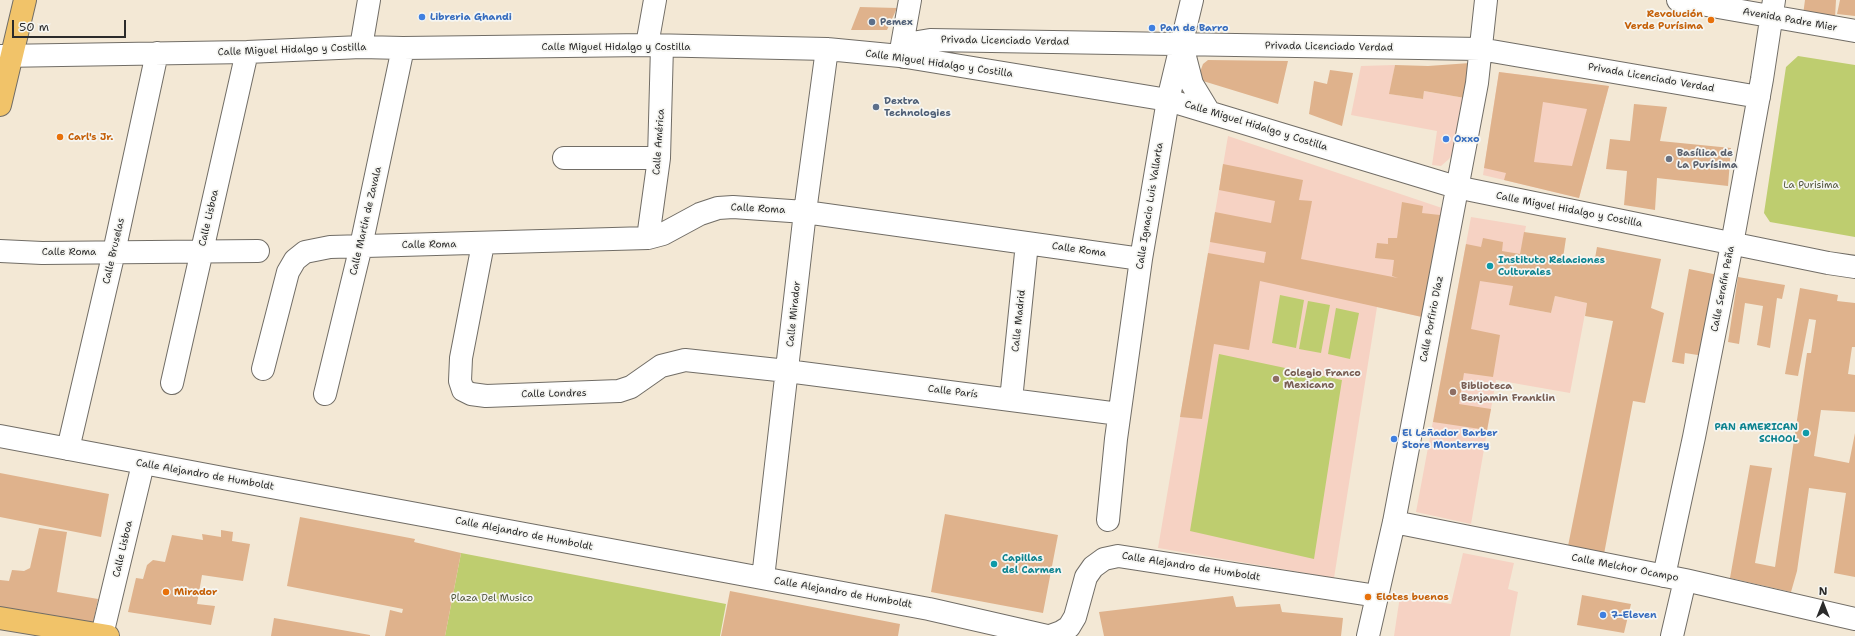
<!DOCTYPE html>
<html>
<head>
<meta charset="utf-8">
<style>
  body { margin:0 }
  #map { position:relative; width:1855px; height:636px; overflow:hidden; background:#f3e8d5; font-family:"Shantell Sans",sans-serif }
  canvas { display:block }
  .north { position:absolute; left:1803px; top:584px; width:40px; height:40px; -webkit-text-stroke:3px #f6f6f2; paint-order:stroke; rotate:0deg; font-size:11px; font-weight:700; line-height:16px; text-align:center; color:#2b2b2b }
  .north::after { content:''; display:block; margin:auto; width:14px; height:18px; background:#2b2b2b; clip-path:polygon(50% 0,100% 100%,50% 72%,0 100%) }
  .scale { position:absolute; left:12px; top:20px; width:114px; height:18px; box-sizing:border-box; border:2px solid #2b2b2b; border-top:0; padding-left:5px; font-size:12px; line-height:14px; white-space:nowrap; color:#2b2b2b; -webkit-text-stroke:3px #f6f6f2; paint-order:stroke }
</style>
</head>
<body>
<div id="map">
<canvas width="1855" height="636"></canvas>
<div class="north">N</div>
<div class="scale">50 m</div>
</div>
<script>
const ctx = document.querySelector('canvas').getContext('2d');
ctx.lineJoin = 'round';
function fillPath(path, color) { ctx.fillStyle = color; ctx.fill(path, 'evenodd'); }
const poly = rows => new Path2D(rows.map(r => 'M' + r).join(''));
function strokePath(path, color, width, dash) { ctx.strokeStyle = color; ctx.lineWidth = width; ctx.lineCap = dash ? 'butt' : 'round'; ctx.setLineDash(dash || []); ctx.stroke(path); }
function label(font, color, halo, rows, align = 'center') {
  ctx.font = font + ' "Shantell Sans",sans-serif'; ctx.lineWidth = 3.5; ctx.setLineDash([]); ctx.textBaseline = 'middle'; ctx.strokeStyle = halo; ctx.fillStyle = color; for (const [text, x, y, turn = 0] of rows) {
    ctx.save(); ctx.translate(x, y); ctx.rotate((+turn || 0) * Math.PI / 180); ctx.textAlign = isNaN(turn) ? turn : align; if (halo) ctx.strokeText(text, 0, 0); ctx.fillText(text, 0, 0); ctx.restore();
  }
}
fillPath(poly([
  [1395,65,1390,94,1423,99,1424,91,1465,98,1455,149,1449,159,1441,166,1432,165,1437,131,1351,115,1361,66],
  [1499,72,1609,86,1579,198,1483,175],
  [1228,136,1442,208,1422,317,1377,307,1334,578,1158,548],
  [1471,217,1526,226,1510,305,1551,313,1555,296,1587,303,1570,393,1496,380,1471,524,1416,512],
  [1463,553,1514,563,1508,589,1518,592,1510,636,1394,636,1400,596,1451,604]
]), '#f6d2c3');
fillPath(poly([
  [1798,56,1855,65,1855,237,1770,222,1764,213,1786,67],
  [1280,295,1304,300,1296,348,1272,343],
  [1308,301,1330,305,1321,353,1299,349],
  [1336,308,1359,313,1350,359,1328,354],
  [1219,354,1342,380,1314,559,1190,531],
  [461,553,726,604,720,636,445,636]
]), '#becd6f');
fillPath(poly([
  [1805,0,1836,0,1835,18,1803,15],
  [1840,0,1855,0,1855,16,1837,14],
  [860,7,897,8,887,30,851,30],
  [1208,60,1288,61,1278,104,1203,81,1200,72,1203,64],
  [1470,63,1465,98,1424,91,1423,99,1389,94,1395,65,1428,66],
  [1330,70,1353,73,1342,126,1309,114,1314,81,1327,84],
  [1499,72,1609,86,1579,198,1504,180,1506,173,1484,168],
  [1543,102,1587,109,1572,166,1534,162],
  [1634,104,1667,107,1660,141,1731,148,1728,186,1657,178,1655,210,1624,205,1627,171,1606,169,1610,139,1630,141],
  [1223,164,1303,180,1299,200,1312,201,1301,259,1398,278,1392,276,1394,260,1375,258,1377,243,1388,244,1388,238,1397,238,1402,202,1423,206,1422,213,1440,215,1422,317,1260,281,1249,350,1214,344,1202,419,1180,417,1208,253,1264,263,1266,252,1210,242,1215,212,1271,223,1275,201,1219,190],
  [1524,232,1566,238,1563,258,1594,264,1597,247,1661,259,1651,308,1664,313,1645,403,1633,401,1604,554,1568,546,1613,321,1585,316,1587,303,1555,296,1551,313,1509,305,1513,286,1480,281,1471,329,1500,335,1493,377,1464,373,1459,404,1491,409,1487,430,1433,422,1466,244,1481,247,1483,238,1503,242,1502,251,1520,254],
  [1689,269,1718,275,1704,356,1685,353,1684,364,1672,362],
  [1738,277,1785,285,1782,299,1777,298,1770,348,1757,345,1763,306,1745,303,1739,344,1728,342],
  [1800,288,1838,295,1837,301,1855,303,1855,347,1852,347,1848,374,1855,375,1855,412,1821,410,1814,456,1849,463,1855,433,1855,577,1834,573,1846,493,1809,488,1797,571,1791,592,1730,578,1750,465,1772,468,1755,563,1775,567,1807,353,1811,353,1816,320,1809,319,1798,376,1785,374],
  [0,473,109,494,101,537,0,517],
  [945,514,1058,535,1043,613,931,592],
  [300,517,415,539,414,542,461,553,445,636,385,636,390,610,402,613,403,609,287,586],
  [39,528,67,532,57,592,98,599,92,628,0,609,0,580,9,581,12,570,24,571,30,568],
  [221,530,233,532,232,541,250,544,243,581,202,575,197,604,215,606,211,625,128,612,136,578,143,579,147,565,153,560,165,562,172,535,203,540,202,534,221,537],
  [730,591,900,624,898,636,721,636],
  [1582,595,1631,604,1624,633,1577,625],
  [1233,596,1236,607,1280,604,1282,612,1343,618,1341,636,1104,636,1099,612],
  [274,618,370,635,370,636,271,636]
]), '#dfb28c');
const minor = poly([
  [1678,0,1855,31],
  [647,45,655,0],
  [361,47,369,0],
  [1183,49,1192,84,1209,112],
  [0,56,247,52,361,47,403,48,647,45,827,49,900,56,1168,100,1456,187,1828,263,1855,267],
  [900,56,910,0],
  [904,57,912,43,930,40,1480,49,1759,97],
  [564,158,659,158],
  [648,238,659,158,662,46],
  [483,244,461,358,460,381,463,390,471,394,486,396,619,391,631,387,661,366,685,360,787,371,1119,414],
  [0,251,42,253,258,251],
  [263,369,288,272,295,260,305,252,330,247,648,238,663,234,700,214,718,208,733,207,805,212,1141,259],
  [172,383,247,52],
  [325,394,361,246,403,48],
  [1011,400,1027,243],
  [0,436,255,484,929,609,1047,636],
  [68,449,114,252,157,53],
  [1108,520,1116,439,1141,259,1168,100,1192,0],
  [1394,522,1685,580,1855,619],
  [1664,576,1694,437,1732,244,1762,79,1774,0],
  [763,578,805,212,827,49],
  [102,635,143,464],
  [1050,636,1061,632,1069,627,1075,617,1086,577,1093,567,1104,559,1118,556,1377,596],
  [1368,636,1394,522,1477,83,1486,0],
  [1672,636,1685,580]
]);
const major = poly([
  [0,105,25,0],
  [0,618,108,636]
]);
strokePath(minor, '#716d66', 24);
strokePath(major, '#716d66', 24);
strokePath(minor, '#fff', 22);
strokePath(major, '#f1c369', 22);
for (const [x, y, r, color] of [
  [422,17,4,"#3f7fe0"],
  [1711,20,4,"#e8710a"],
  [872,22,4,"#5c6f8a"],
  [1152,28,4,"#3f7fe0"],
  [876,107,4,"#5c6f8a"],
  [60,137,4,"#e8710a"],
  [1446,139,4,"#3f7fe0"],
  [1669,159,4,"#6b7280"],
  [1490,266,4,"#0f9aa8"],
  [1276,379,4,"#8d6e63"],
  [1453,392,4,"#8d6e63"],
  [1806,433,4,"#0f9aa8"],
  [1394,439,4,"#3f7fe0"],
  [994,564,4,"#0f9aa8"],
  [166,592,4,"#e8710a"],
  [1368,597,4,"#e8710a"],
  [1603,615,4,"#3f7fe0"]
]) { const dot = new Path2D(); dot.arc(x, y, r, 0, 2 * Math.PI); ctx.fillStyle = color; ctx.fill(dot); strokePath(dot, '#f6f6f2', 1.5); }
label('bold 10px', '#c56008', '#f6f6f2', [
  ["Revolución",1703,14,"right"],
  ["Verde Purísima",1703,26,"right"],
  ["Carl's Jr.",68,137],
  ["Mirador",174,592],
  ["Elotes buenos",1376,597]
], 'left');
label('bold 10px', '#366cbe', '#f6f6f2', [
  ["Libreria Ghandi",430,17],
  ["Pan de Barro",1160,28],
  ["Oxxo",1454,139],
  ["El Leñador Barber",1402,433],
  ["Store Monterrey",1402,445],
  ["7-Eleven",1611,615]
], 'left');
label('10px', '#2b2b2b', '#f6f6f2', [
  ["Avenida Padre Mier",1790,20,10],
  ["Privada Licenciado Verdad",1005,41,1],
  ["Calle Miguel Hidalgo y Costilla",616,47],
  ["Privada Licenciado Verdad",1329,47,1],
  ["Calle Miguel Hidalgo y Costilla",292,50,-2],
  ["Calle Miguel Hidalgo y Costilla",939,64,8],
  ["Privada Licenciado Verdad",1651,78,10],
  ["Calle Miguel Hidalgo y Costilla",1256,126,17],
  ["Calle América",659,142,-86],
  ["Calle Ignacio Luis Vallarta",1150,206,-81],
  ["Calle Roma",758,209,3],
  ["Calle Miguel Hidalgo y Costilla",1569,210,11],
  ["Calle Lisboa",209,218,-77],
  ["Calle Martín de Zavala",366,221,-77],
  ["Calle Roma",429,245,-1],
  ["Calle Roma",1079,250,8],
  ["Calle Bruselas",114,251,-77],
  ["Calle Roma",69,252],
  ["Calle Serafín Peña",1723,289,-79],
  ["Calle Mirador",794,314,-84],
  ["Calle Porfirio Díaz",1432,319,-79],
  ["Calle Madrid",1019,321,-84],
  ["Calle París",953,392,7],
  ["Calle Londres",554,394,-1],
  ["Calle Alejandro de Humboldt",205,475,10],
  ["Calle Alejandro de Humboldt",524,534,11],
  ["Calle Lisboa",123,549,-77],
  ["Calle Alejandro de Humboldt",1191,567,9],
  ["Calle Melchor Ocampo",1625,568,11],
  ["Calle Alejandro de Humboldt",843,593,10]
]);
label('bold 10px', '#4e5e75', '#f6f6f2', [
  ["Pemex",880,22],
  ["Dextra",884,101],
  ["Technologies",884,113]
], 'left');
label('bold 10px', '#5b616d', '#f6f6f2', [
  ["Basílica de",1677,153],
  ["La Purísima",1677,165]
], 'left');
label('10px', '#50543c', '#f6f6f2', [
  ["La Purisima",1811,185],
  ["Plaza Del Musico",492,598]
]);
label('bold 10px', '#0d838f', '#f6f6f2', [
  ["Instituto Relaciones",1498,260],
  ["Culturales",1498,272],
  ["PAN AMERICAN",1798,427,"right"],
  ["SCHOOL",1798,439,"right"],
  ["Capillas",1002,558],
  ["del Carmen",1002,570]
], 'left');
label('bold 10px', '#785e54', '#f6f6f2', [
  ["Colegio Franco",1284,373],
  ["Mexicano",1284,385],
  ["Biblioteca",1461,386],
  ["Benjamin Franklin",1461,398]
], 'left');
</script>
</body>
</html>
